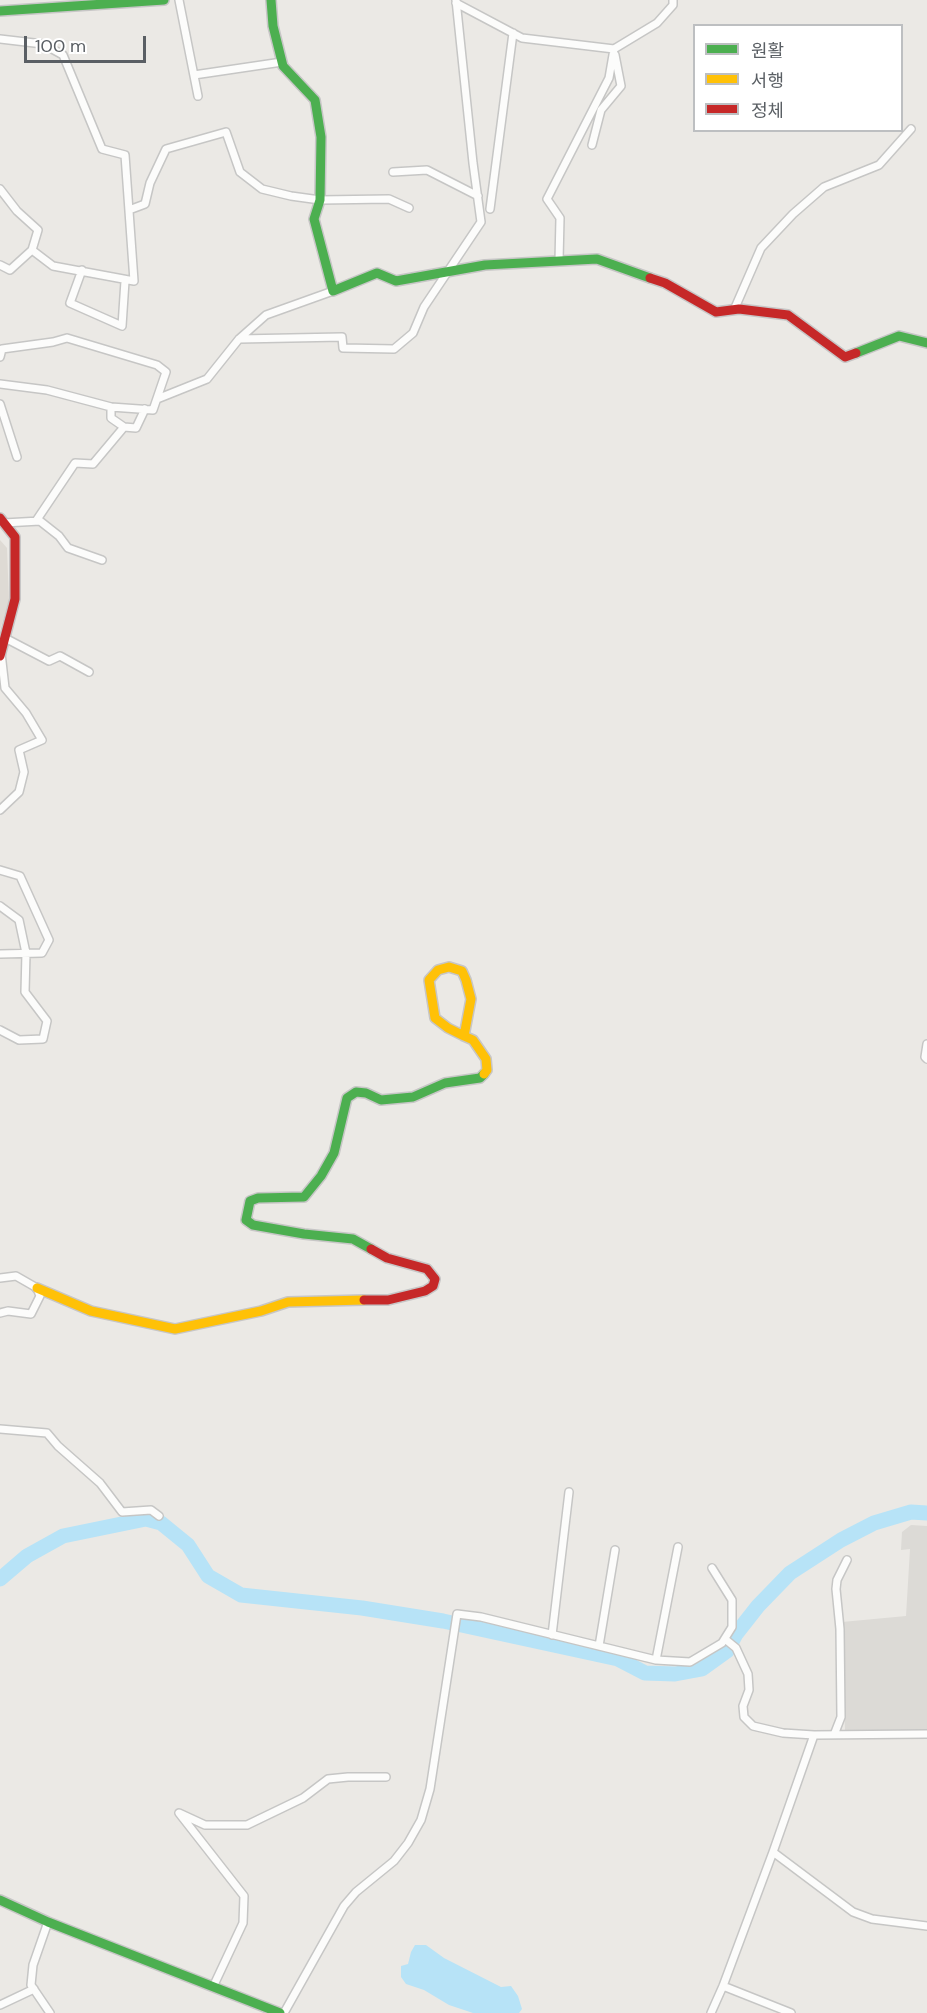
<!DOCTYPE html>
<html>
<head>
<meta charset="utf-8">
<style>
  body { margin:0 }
  #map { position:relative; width:927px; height:2013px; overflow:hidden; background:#ebe9e5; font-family:"DM Sans","Noto Sans KR",sans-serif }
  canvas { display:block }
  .legend { position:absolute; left:693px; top:24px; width:210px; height:108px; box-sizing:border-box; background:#fff; border:2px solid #bdbfc1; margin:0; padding:8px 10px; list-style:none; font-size:18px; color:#5a5f64 }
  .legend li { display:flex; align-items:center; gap:12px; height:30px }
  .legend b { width:30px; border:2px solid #bdbfc1 }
  .scale { position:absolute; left:24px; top:36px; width:122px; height:27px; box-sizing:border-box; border:3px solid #5a5f64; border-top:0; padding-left:8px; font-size:18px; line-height:21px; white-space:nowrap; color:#5a5f64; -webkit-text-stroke:4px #fff; paint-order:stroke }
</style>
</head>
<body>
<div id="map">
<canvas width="927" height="2013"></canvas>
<ul class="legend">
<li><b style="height:8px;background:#4caf50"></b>원활</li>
<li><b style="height:8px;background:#ffc107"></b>서행</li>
<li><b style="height:8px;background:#c62828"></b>정체</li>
</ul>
<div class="scale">100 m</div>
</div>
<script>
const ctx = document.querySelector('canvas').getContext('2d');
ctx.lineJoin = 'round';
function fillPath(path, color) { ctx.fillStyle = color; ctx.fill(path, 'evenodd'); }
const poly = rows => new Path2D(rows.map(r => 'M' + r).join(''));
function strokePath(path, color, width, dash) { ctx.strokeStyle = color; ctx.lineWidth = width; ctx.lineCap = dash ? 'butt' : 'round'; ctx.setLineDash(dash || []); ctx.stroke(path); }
fillPath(poly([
  [911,1525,927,1526,927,1730,845,1731,842,1622,906,1616,910,1549,901,1550,902,1532]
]), '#dcdad6');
fillPath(poly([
  [0,540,7,548,9,601,0,630]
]), '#dedad4');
fillPath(poly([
  [415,1945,426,1945,444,1958,501,1987,511,1986,518,1996,522,2009,519,2013,473,2013,449,2005,424,1990,406,1984,401,1977,401,1966,408,1964,411,1952]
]), '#b7e3f7');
strokePath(poly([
  [0,1579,27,1556,63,1536,146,1519,161,1523,188,1545,208,1576,241,1595,362,1608,443,1621,618,1659,645,1673,675,1674,702,1669,727,1651,736,1634,758,1606,790,1573,841,1540,874,1523,911,1512,927,1513]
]), '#b7e3f7', 15);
const street = poly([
  [179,0,198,96],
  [456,3,522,38,614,49,657,23,673,5,673,0],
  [0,39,43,44,63,55,102,149,125,155,134,281,53,266,32,250,38,230,17,211,0,189],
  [194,75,282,62],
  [592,145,601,110,621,86,615,55],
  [393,172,427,170,478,196],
  [490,209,513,33],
  [129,210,145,204,150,183,166,149,226,132,240,172,262,189,291,196,320,200,389,199,409,208],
  [559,261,560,218,547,199,609,78,614,49],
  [0,265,10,270,32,250],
  [82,270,70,303,122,326,125,281],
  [734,310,761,248,793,214,824,187,879,165,911,129],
  [239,339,342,337,343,348,394,349,413,333,424,307,481,222,473,163,456,0],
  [0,357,2,349,53,342,67,338,157,365,166,372,153,410,111,407],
  [0,384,47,390,111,407,111,418,124,427,93,464,75,463,36,521],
  [157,399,207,379,239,339,266,315,333,291],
  [0,404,17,457],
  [124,427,136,428,145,409],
  [4,523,40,521,59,536,68,548,102,560],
  [5,638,49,661,60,656,89,672],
  [0,810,19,792,24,772,19,750,42,740,26,713,5,688,1,653],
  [0,870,20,876,49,940,42,953,0,954],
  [0,906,19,920,26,953,25,992,47,1021,43,1039,19,1040,0,1030],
  [927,1044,925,1057,927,1059],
  [0,1278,16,1276,37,1288,40,1296,31,1314,8,1311,0,1313],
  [0,1429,47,1433,58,1446,100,1483,122,1512,151,1510,159,1516],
  [552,1635,569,1492],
  [725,1639,736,1648,748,1674,749,1690,743,1706,744,1717,753,1726,783,1733,814,1735,927,1734],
  [599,1646,615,1550],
  [656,1660,678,1547],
  [834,1735,841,1717,840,1629,836,1589,837,1580,847,1560],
  [773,1852,853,1912,872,1919,927,1926],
  [48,1922,33,1965,31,1985,50,2013],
  [723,1986,791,2013],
  [213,1987,243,1923,244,1896,179,1813,205,1825,247,1825,303,1798,328,1779,348,1777,386,1777],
  [0,2005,34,1989],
  [284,2013,344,1906,356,1892,394,1861,408,1843,421,1820,430,1789,457,1614,481,1617,656,1660,690,1662,722,1643,732,1627,732,1600,712,1568],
  [711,2013,723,1986,773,1852,814,1735]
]);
const fast = poly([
  [271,0,273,26,283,66,315,100,321,137,320,200,314,219,333,291,377,273,396,281,485,265,597,259,650,278],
  [0,11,164,0],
  [856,353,899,336,927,343],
  [371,1249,353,1239,304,1234,253,1225,246,1220,250,1201,258,1198,304,1197,321,1176,334,1153,347,1098,356,1092,366,1093,381,1100,413,1097,445,1083,480,1078,484,1074],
  [0,1900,48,1922,280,2013]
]);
const slow = poly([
  [464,1036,471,999,466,980,462,971,449,967,438,970,429,980,435,1018,448,1028,464,1036,473,1040,486,1059,487,1070,484,1074],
  [37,1288,91,1311,175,1329,261,1311,288,1302,364,1300]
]);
const jam = poly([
  [650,278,665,283,716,312,739,309,788,315,845,357,856,353],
  [0,518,15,537,15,599,0,656],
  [364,1300,388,1300,425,1291,433,1286,435,1279,427,1269,387,1258,371,1249]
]);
strokePath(street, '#c6c6c5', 10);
strokePath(fast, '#c7c6c6', 12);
strokePath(slow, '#c7c6c6', 12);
strokePath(jam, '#c7c6c6', 12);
strokePath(street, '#fcfcfb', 7);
strokePath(fast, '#4caf50', 9);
strokePath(slow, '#ffc107', 9);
strokePath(jam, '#c62828', 9);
</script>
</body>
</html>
